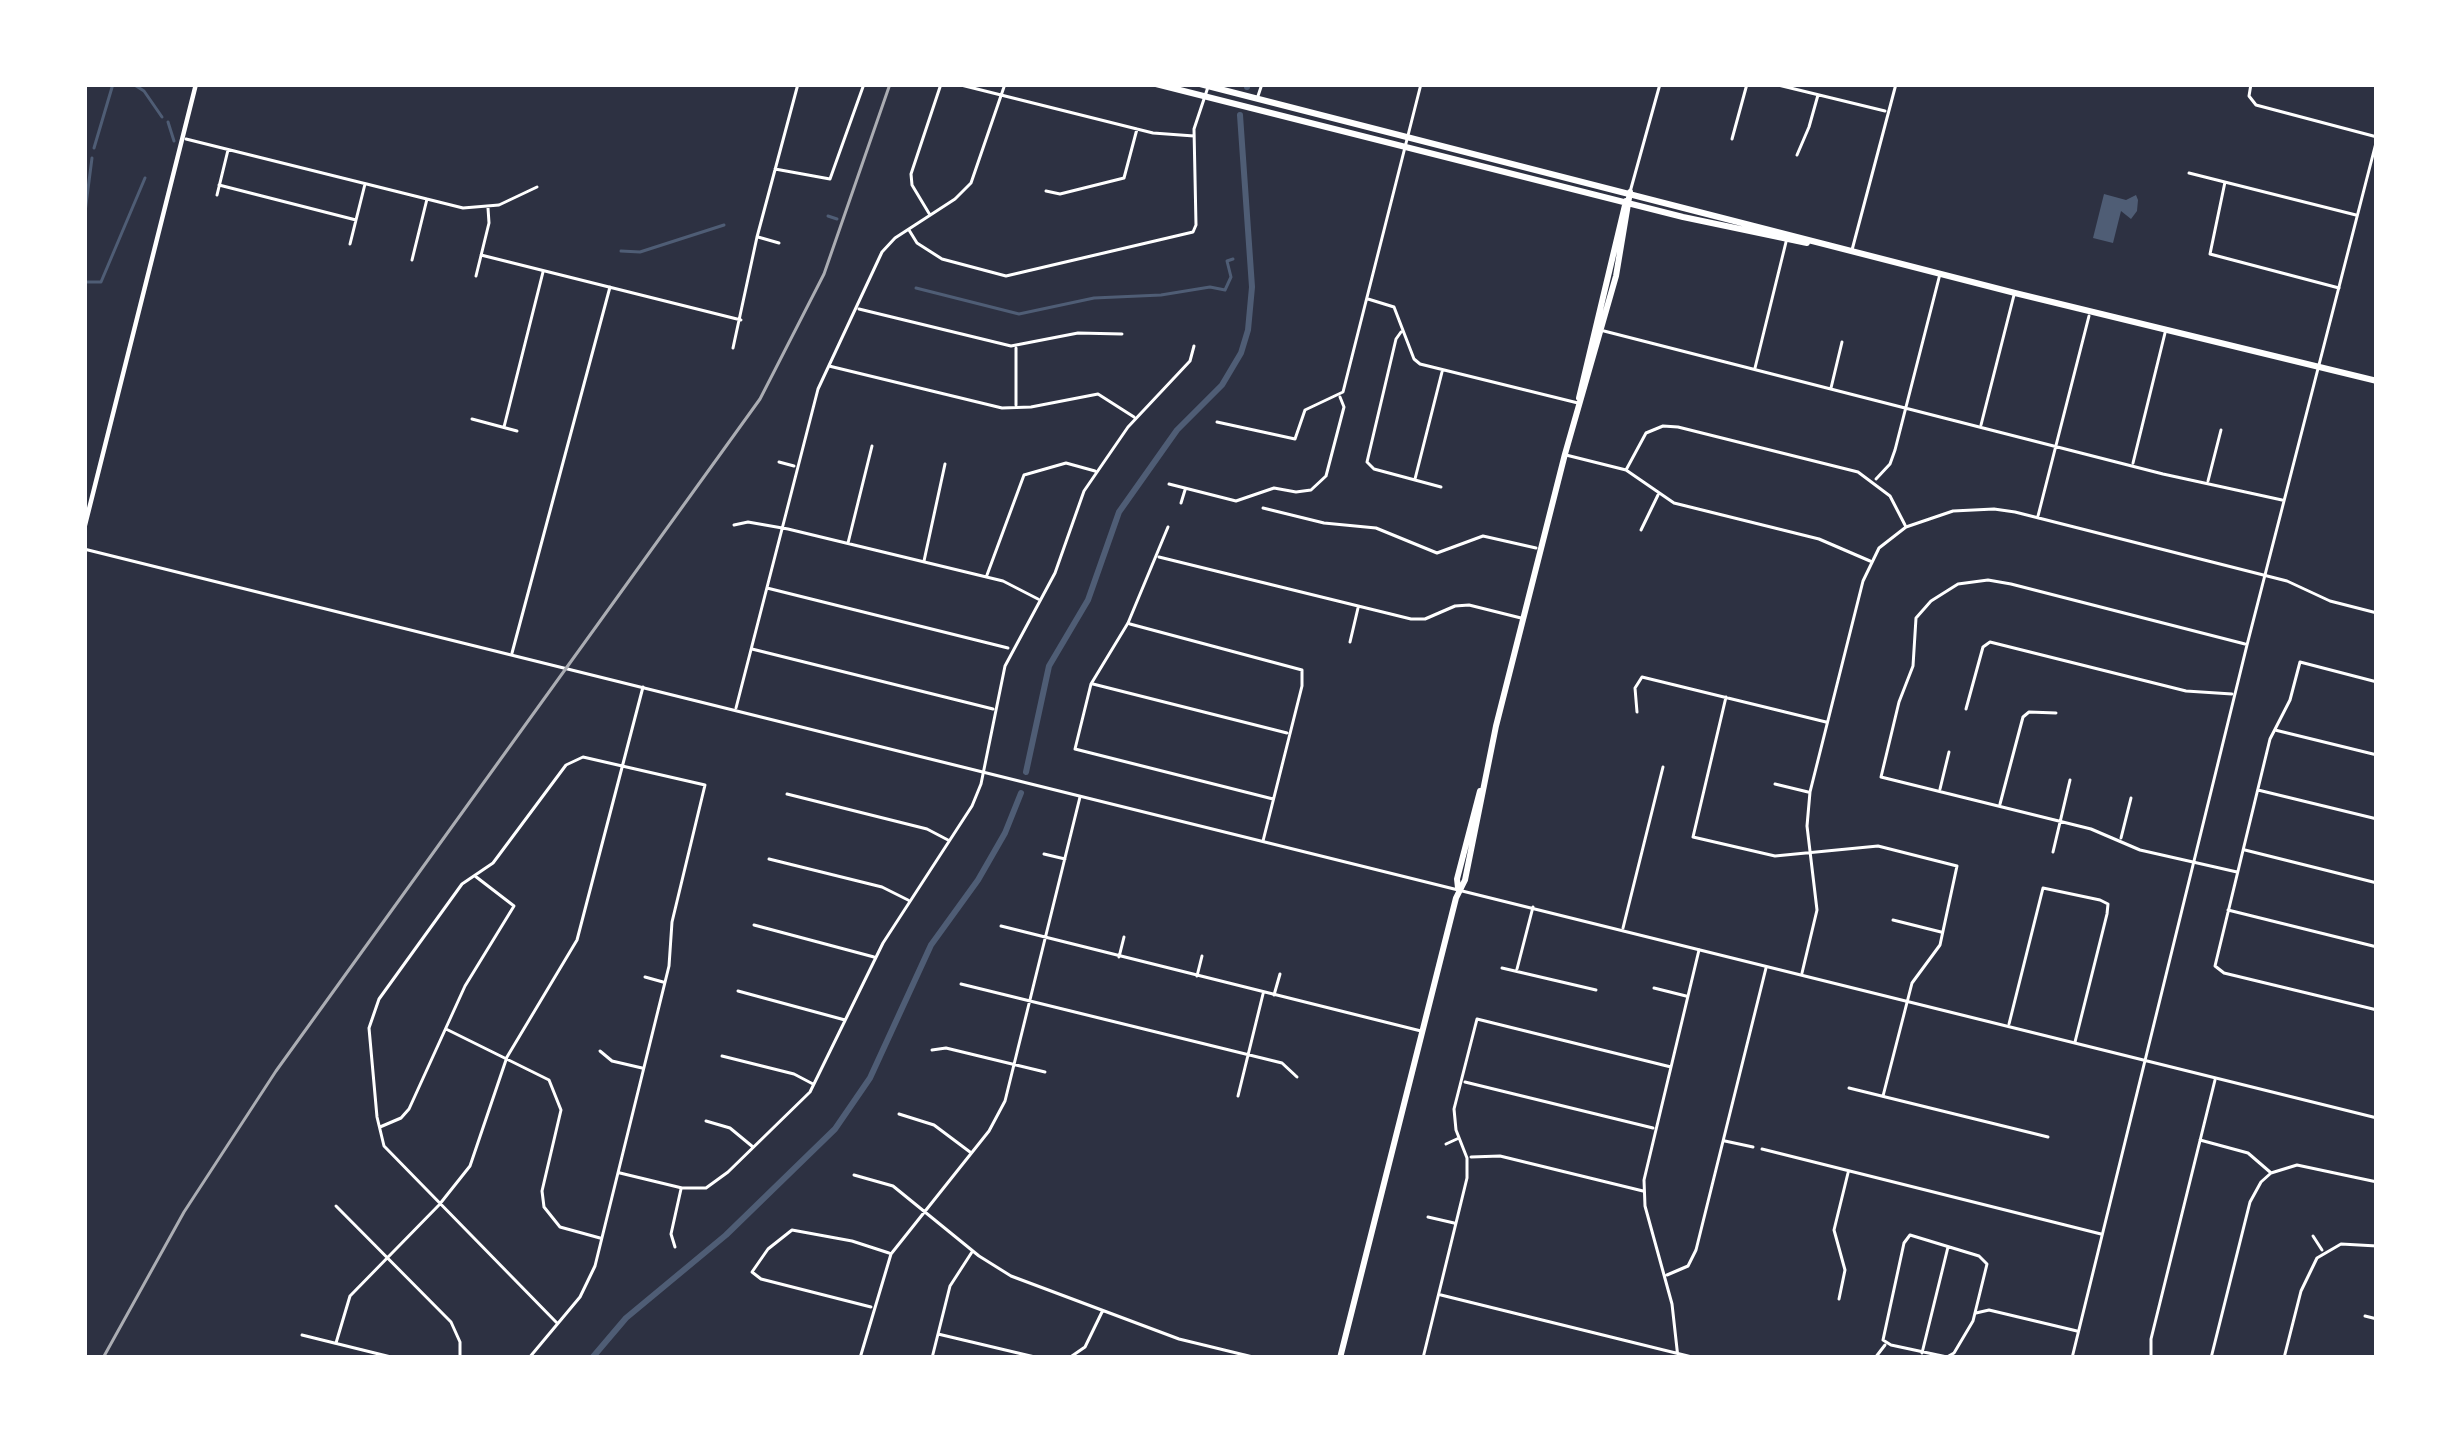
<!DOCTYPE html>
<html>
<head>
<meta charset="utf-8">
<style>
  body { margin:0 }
  #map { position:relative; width:2461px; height:1442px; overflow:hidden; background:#2d3142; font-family:Montserrat,sans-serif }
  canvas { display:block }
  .frame { position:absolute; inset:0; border:87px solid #fff; pointer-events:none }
</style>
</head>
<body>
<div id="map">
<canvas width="2461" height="1442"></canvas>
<div class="frame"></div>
</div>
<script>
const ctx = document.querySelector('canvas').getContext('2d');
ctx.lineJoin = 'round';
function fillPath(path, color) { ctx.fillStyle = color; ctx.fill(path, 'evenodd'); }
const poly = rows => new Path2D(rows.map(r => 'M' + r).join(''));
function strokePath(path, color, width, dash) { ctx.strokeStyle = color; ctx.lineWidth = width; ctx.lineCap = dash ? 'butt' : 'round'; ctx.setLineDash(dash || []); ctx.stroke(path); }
fillPath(poly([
  [2104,194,2126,200,2136,195,2138,200,2137,211,2131,219,2121,211,2113,243,2093,238]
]), '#4f5d75');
strokePath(poly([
  [133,84,144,91,162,117],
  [168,122,174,141],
  [94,148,113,84],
  [828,216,837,219],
  [84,220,92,158],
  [621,251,640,252,724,225],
  [84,282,101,282,145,178],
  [916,288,1019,314,1094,298,1161,295,1210,287,1225,290,1231,277,1227,261,1233,259]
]), '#4f5d75', 3);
strokePath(poly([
  [1247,87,1247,84],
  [1026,772,1049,666,1088,600,1119,512,1177,430,1222,385,1241,353,1248,330,1252,287,1240,115],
  [592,1358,626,1318,726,1235,835,1129,870,1078,931,945,978,880,1005,833,1021,793]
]), '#4f5d75', 6);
strokePath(poly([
  [957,84,1153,133,1194,136],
  [1774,84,1885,111],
  [2251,84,2249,96,2256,105,2377,137],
  [1257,99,1262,84],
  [186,139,463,208,499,205,537,187],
  [1732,139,1747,84],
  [1797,155,1809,127,1818,95],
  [775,169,830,179,864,84],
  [2189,173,2356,215],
  [2225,182,2210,254,2339,288],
  [219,185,356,220],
  [1046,191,1060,194,1124,178,1137,129],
  [217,195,228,150],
  [930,215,912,185,911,174,941,84],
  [909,230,917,243,942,259,1006,276,1193,232,1196,225,1194,129,1208,87],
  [758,237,779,243],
  [350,244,365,184],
  [1852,250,1896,84],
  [481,255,741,320],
  [412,260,427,199],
  [476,276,489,223,488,208],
  [1368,299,1394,307,1414,359,1420,364,1578,403],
  [859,309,1011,346,1078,333,1122,334],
  [1604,331,2163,474,2282,500],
  [1401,332,1396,339,1367,462,1374,469,1441,487],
  [733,348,757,237,798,84],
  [1016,348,1016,405],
  [829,366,1002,408,1031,407,1098,394,1134,417],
  [1755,368,1787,238],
  [1831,388,1842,342],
  [472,419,517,431],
  [1217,422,1295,439,1305,410,1343,392,1421,84],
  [1981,425,2014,295],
  [504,427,543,272],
  [1566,455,1626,470,1674,503,1819,539,1870,561],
  [779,462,794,466],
  [2133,463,2165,333],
  [1626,470,1646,433,1663,426,1678,427,1858,472,1890,496,1905,525],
  [1415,479,1442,372],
  [1876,479,1890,464,1895,450,1940,274],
  [2208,481,2221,430],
  [1169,484,1236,501,1274,488,1296,492,1311,490,1326,476,1344,407,1340,397],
  [1181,503,1185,490],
  [1263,508,1324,523,1376,528,1437,553,1483,536,1536,548],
  [2038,516,2089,316],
  [734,525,748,522,788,529,1003,581,1038,599],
  [1168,527,1128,623,1091,684,1075,749,1273,799],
  [1641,530,1658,495],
  [848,543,872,446],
  [1159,557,1411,619,1425,619,1455,606,1469,605,1521,618],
  [924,561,945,464],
  [987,575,1024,475,1066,463,1095,471],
  [767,588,1008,648],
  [1130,624,1302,670,1302,686,1263,841],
  [1350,642,1358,608],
  [752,649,993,709],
  [512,653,610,287],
  [2377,682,2300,662,2290,700,2270,739,2215,966,2224,973,2377,1010],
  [1093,684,1287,733],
  [1726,697,1693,837,1775,856,1878,846,1957,866,1940,945,1912,983,1883,1096],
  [736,708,818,389,882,252,895,238,955,199,971,183,1005,84],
  [1966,709,1983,647,1990,642,2186,691,2232,694],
  [1637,712,1635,688,1642,677,1826,722],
  [2275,730,2377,755],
  [1775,784,1808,792],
  [1940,789,1949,752],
  [2258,790,2377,819],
  [787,794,927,829,948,840],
  [2000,804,2023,717,2029,712,2056,713],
  [2121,838,2131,798],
  [2245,850,2377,883],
  [2053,852,2070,780],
  [1044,854,1065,859],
  [769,859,882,887,908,900],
  [2237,872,2140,850,2091,829,1881,777,1899,702,1913,666,1916,618,1931,601,1958,584,1988,580,2011,584,2245,644],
  [2228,910,2377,947],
  [1893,920,1941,932],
  [754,925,874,957],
  [1001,926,1421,1031],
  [1623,928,1663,767],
  [1119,957,1124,937],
  [1502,968,1596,990],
  [1517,969,1533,907],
  [1802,973,1817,910,1807,826,1810,792,1863,581,1879,548,1906,527,1953,511,1994,509,2015,512,2287,581,2330,601,2377,613],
  [1197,976,1202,956],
  [645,977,663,982],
  [961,984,1282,1063,1297,1077],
  [1654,988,1686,996],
  [738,991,845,1020],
  [1274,995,1280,974],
  [2009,1024,2043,888,2100,900,2108,904,2107,914,2075,1042],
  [446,1029,549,1080,561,1110,542,1191,544,1207,560,1227,600,1238],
  [932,1050,946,1048,1045,1072],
  [600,1051,612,1061,642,1068],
  [722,1056,794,1074,813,1084],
  [1465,1082,1653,1128],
  [1849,1088,2048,1137],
  [1238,1096,1263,994],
  [899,1114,934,1125,970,1152],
  [706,1121,730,1128,753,1147],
  [380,1127,401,1118,409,1109,465,986,514,906,475,876],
  [2200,1140,2248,1153,2270,1172],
  [1725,1141,1753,1147],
  [1446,1144,1459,1138],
  [1762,1149,2101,1234],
  [1471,1157,1500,1156,1643,1191],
  [620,1173,682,1188,706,1188,728,1172,810,1092,883,943,972,806,981,784,1005,666,1055,573,1084,491,1128,427,1190,361,1194,346],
  [854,1175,893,1186,979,1256,1011,1276,1179,1339,1257,1358],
  [336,1206,451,1322,460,1342,460,1358],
  [1428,1217,1454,1223],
  [1910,1235,1979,1256,1987,1264,1973,1321,1954,1353,1947,1357,1891,1345,1883,1340,1904,1243,1910,1235],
  [2313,1236,2322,1250],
  [675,1247,671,1234,681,1189],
  [1667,1275,1688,1266,1696,1250,1766,968],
  [1441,1295,1696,1358],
  [1839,1299,1845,1270,1834,1230,1848,1173],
  [871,1307,761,1279,752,1272,768,1249,792,1230,852,1241,889,1253],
  [1976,1313,1989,1310,2077,1331],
  [2365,1316,2377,1319],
  [938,1334,1039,1358],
  [302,1335,395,1358],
  [336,1343,350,1296,439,1205,470,1166,507,1057,577,940,643,687],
  [1922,1353,1948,1247],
  [529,1358,580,1297,595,1266,669,966,672,922,705,785,583,757,566,765,493,863,462,884,379,999,369,1028,377,1117,384,1146,557,1323],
  [860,1358,891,1254,989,1131,1005,1101,1080,797],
  [932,1358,950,1286,972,1252],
  [1069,1358,1085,1347,1102,1312],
  [1287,1358,1315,1358],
  [1423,1358,1467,1178,1467,1158,1456,1130,1454,1109,1477,1019,1671,1067],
  [1678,1358,1672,1304,1645,1206,1644,1180,1699,950],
  [1875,1358,1885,1345],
  [2151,1358,2151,1339,2215,1080],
  [2211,1358,2250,1202,2261,1182,2271,1173,2297,1165,2377,1182],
  [2284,1358,2301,1291,2317,1258,2341,1244,2377,1246]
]), '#fff', 3);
strokePath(poly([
  [1630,192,1660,84],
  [84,549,2377,1118],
  [2072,1358,2247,645,2377,139]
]), '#fff', 3);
strokePath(poly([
  [84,529,196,84]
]), '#fff', 4.5);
strokePath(poly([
  [1156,84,1683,217,1807,243],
  [1200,84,2015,293,2377,381],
  [1579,398,1626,201],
  [1458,888,1457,879,1480,791],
  [1340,1358,1456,898,1465,880,1496,726,1565,454,1616,276,1630,192]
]), '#fff', 6);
strokePath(poly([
  [103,1358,184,1212,276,1071,760,399,824,274,890,84]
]), '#abadb3', 3);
</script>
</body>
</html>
